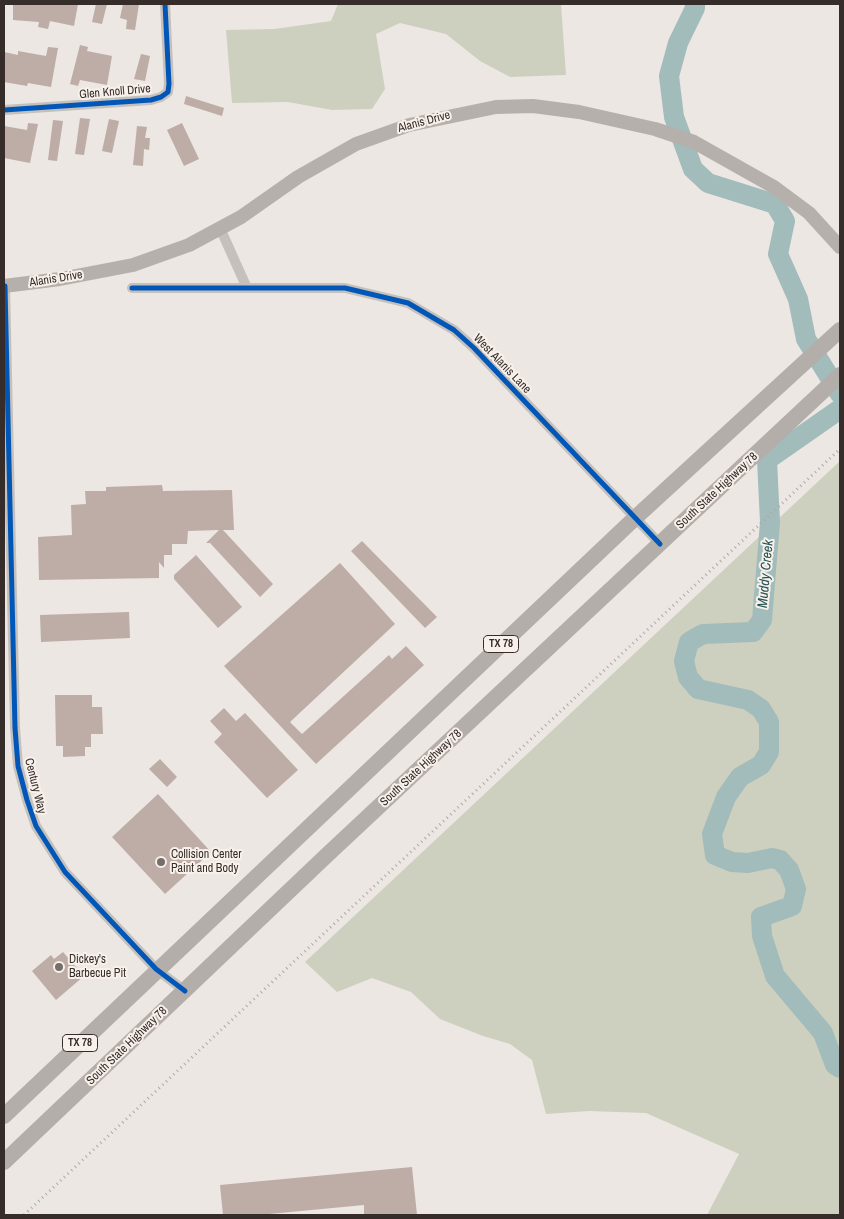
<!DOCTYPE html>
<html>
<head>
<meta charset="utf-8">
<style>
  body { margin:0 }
  #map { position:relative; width:844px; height:1219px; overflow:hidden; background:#ece7e3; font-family:"Archivo Narrow",sans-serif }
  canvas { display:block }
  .frame { position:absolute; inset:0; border:5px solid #362d2a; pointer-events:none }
</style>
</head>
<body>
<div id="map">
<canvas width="844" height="1219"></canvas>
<div class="frame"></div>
</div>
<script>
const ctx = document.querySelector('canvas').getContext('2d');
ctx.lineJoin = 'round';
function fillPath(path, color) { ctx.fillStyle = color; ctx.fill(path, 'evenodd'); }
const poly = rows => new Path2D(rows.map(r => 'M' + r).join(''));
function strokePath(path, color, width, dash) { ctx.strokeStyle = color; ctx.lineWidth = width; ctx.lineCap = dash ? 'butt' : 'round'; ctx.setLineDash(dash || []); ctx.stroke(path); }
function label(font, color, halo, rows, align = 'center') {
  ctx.font = font + ' "Archivo Narrow",sans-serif'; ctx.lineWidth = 4; ctx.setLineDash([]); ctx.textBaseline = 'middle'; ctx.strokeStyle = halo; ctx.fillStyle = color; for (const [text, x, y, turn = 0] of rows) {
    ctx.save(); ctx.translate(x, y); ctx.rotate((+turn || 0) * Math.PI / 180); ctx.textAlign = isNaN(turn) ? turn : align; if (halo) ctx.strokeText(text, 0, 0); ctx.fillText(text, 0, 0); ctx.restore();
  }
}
fillPath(poly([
  [338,4,561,4,566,75,510,77,480,61,446,34,400,23,376,34,385,89,372,109,332,110,288,102,232,103,226,30,275,29,331,21],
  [840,461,840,1215,707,1215,739,1154,646,1113,589,1111,546,1114,532,1060,510,1044,483,1036,440,1019,411,992,372,978,337,992,305,962]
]), '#cdd0be');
strokePath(poly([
  [695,4,695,8,678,43,669,76,674,117,693,169,708,183,775,204,785,221,778,254,798,299,806,339,840,394],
  [840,409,767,460,770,522,762,620,753,632,703,634,689,642,684,661,688,677,698,689,748,700,761,709,769,722,769,752,761,765,740,777,726,797,712,834,715,855,732,862,748,863,772,858,780,860,789,870,796,889,792,906,761,917,762,936,775,976,823,1033,835,1065,840,1068]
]), '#a1bcbb', 20);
fillPath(poly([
  [13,4,78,4,74,26,50,21,48,29,38,27,39,22,13,20],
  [96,4,107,4,102,24,92,22],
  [123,4,139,4,135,30,126,29,127,20,120,18],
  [80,45,88,47,87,51,112,56,107,85,80,80,78,86,70,84],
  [48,47,58,48,51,87,28,83,27,86,4,82,4,52,18,55,18,51,46,56],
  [141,54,150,56,145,81,134,79],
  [186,96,224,108,222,116,184,104],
  [80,118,90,119,84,155,75,154],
  [109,119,119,121,112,153,102,151],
  [53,120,63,121,57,161,48,160],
  [28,123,38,124,30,163,4,158,4,126,27,130],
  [182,123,199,159,184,166,167,130],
  [137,126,147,127,145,138,150,138,149,150,144,149,143,166,133,165],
  [162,485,163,491,232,490,234,530,223,530,273,584,260,597,210,543,206,543,219,530,188,531,187,544,172,544,172,555,164,555,164,568,159,562,159,578,39,580,38,537,72,535,71,505,86,504,85,491,106,491,106,487],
  [362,541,437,617,425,628,351,551],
  [196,555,242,607,218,628,174,579,174,575],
  [340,563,395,624,290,722,302,734,389,655,392,659,406,646,424,665,316,764,224,666],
  [129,612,130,638,41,642,40,615],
  [55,695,92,695,92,707,102,707,103,734,91,734,91,747,85,747,85,756,63,757,63,746,56,746],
  [224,708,236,721,245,713,298,770,267,798,214,742,222,734,210,721],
  [160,759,177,777,167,787,149,769],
  [158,794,211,852,165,894,112,837],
  [63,952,84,976,56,1000,32,971,51,955,54,959],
  [412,1167,417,1215,364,1215,364,1205,259,1215,223,1215,220,1185]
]), '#beaca6');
strokePath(poly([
  [4,110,151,100,161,97,168,92,169,84,165,4],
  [220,228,247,288],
  [5,286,15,728,18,766,27,800,36,826,65,872,156,969,185,991],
  [132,288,345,288,408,303,454,330,474,348,660,544]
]), '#c5c0bc', 10);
strokePath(poly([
  [4,286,60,279,133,265,189,245,241,217,298,177,356,144,409,125,496,107,533,106,579,112,655,129,694,142,774,187,809,213,840,247]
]), '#b6b0ac', 14);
strokePath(poly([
  [4,1116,635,518,840,330],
  [4,1162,327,855,840,375]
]), '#b4aeab', 16);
strokePath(poly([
  [24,1215,840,449]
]), '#ada9a6', 3, [1, 4]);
strokePath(poly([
  [4,110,151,100,161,97,168,92,169,84,165,4],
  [5,286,15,728,18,766,27,800,36,826,65,872,156,969,185,991],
  [132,288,345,288,408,303,454,330,474,348,660,544]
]), '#0057b8', 5);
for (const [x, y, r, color] of [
  [161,862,5,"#766e6b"],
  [59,967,5,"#766e6b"]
]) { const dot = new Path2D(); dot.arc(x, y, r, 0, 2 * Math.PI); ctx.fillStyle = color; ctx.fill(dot); strokePath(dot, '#f8f1eb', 2); }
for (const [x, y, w] of [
  [501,644,35],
  [80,1043,35]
]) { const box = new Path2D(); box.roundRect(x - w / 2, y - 8.5, w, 17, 4); ctx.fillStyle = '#f8f1eb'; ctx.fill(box); strokePath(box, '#362d2a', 1); }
label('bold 11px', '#362d2a', null, [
  ["TX 78",501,644],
  ["TX 78",80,1043]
]);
label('12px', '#362d2a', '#f8f1eb', [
  ["Glen Knoll Drive",115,92,-5],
  ["Alanis Drive",424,122,-15],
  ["Alanis Drive",56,279,-9],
  ["West Alanis Lane",502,364,46],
  ["South State Highway 78",717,491,-43],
  ["South State Highway 78",421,768,-43],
  ["Century Way",35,786,76],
  ["South State Highway 78",127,1046,-44]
]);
label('12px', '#362d2a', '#f8f1eb', [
  ["Collision Center",171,855],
  ["Paint and Body",171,869],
  ["Dickey's",69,960],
  ["Barbecue Pit",69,974]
], 'left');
label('italic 14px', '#245153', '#f8f1eb', [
  ["Muddy Creek",766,574,-85]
]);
</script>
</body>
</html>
